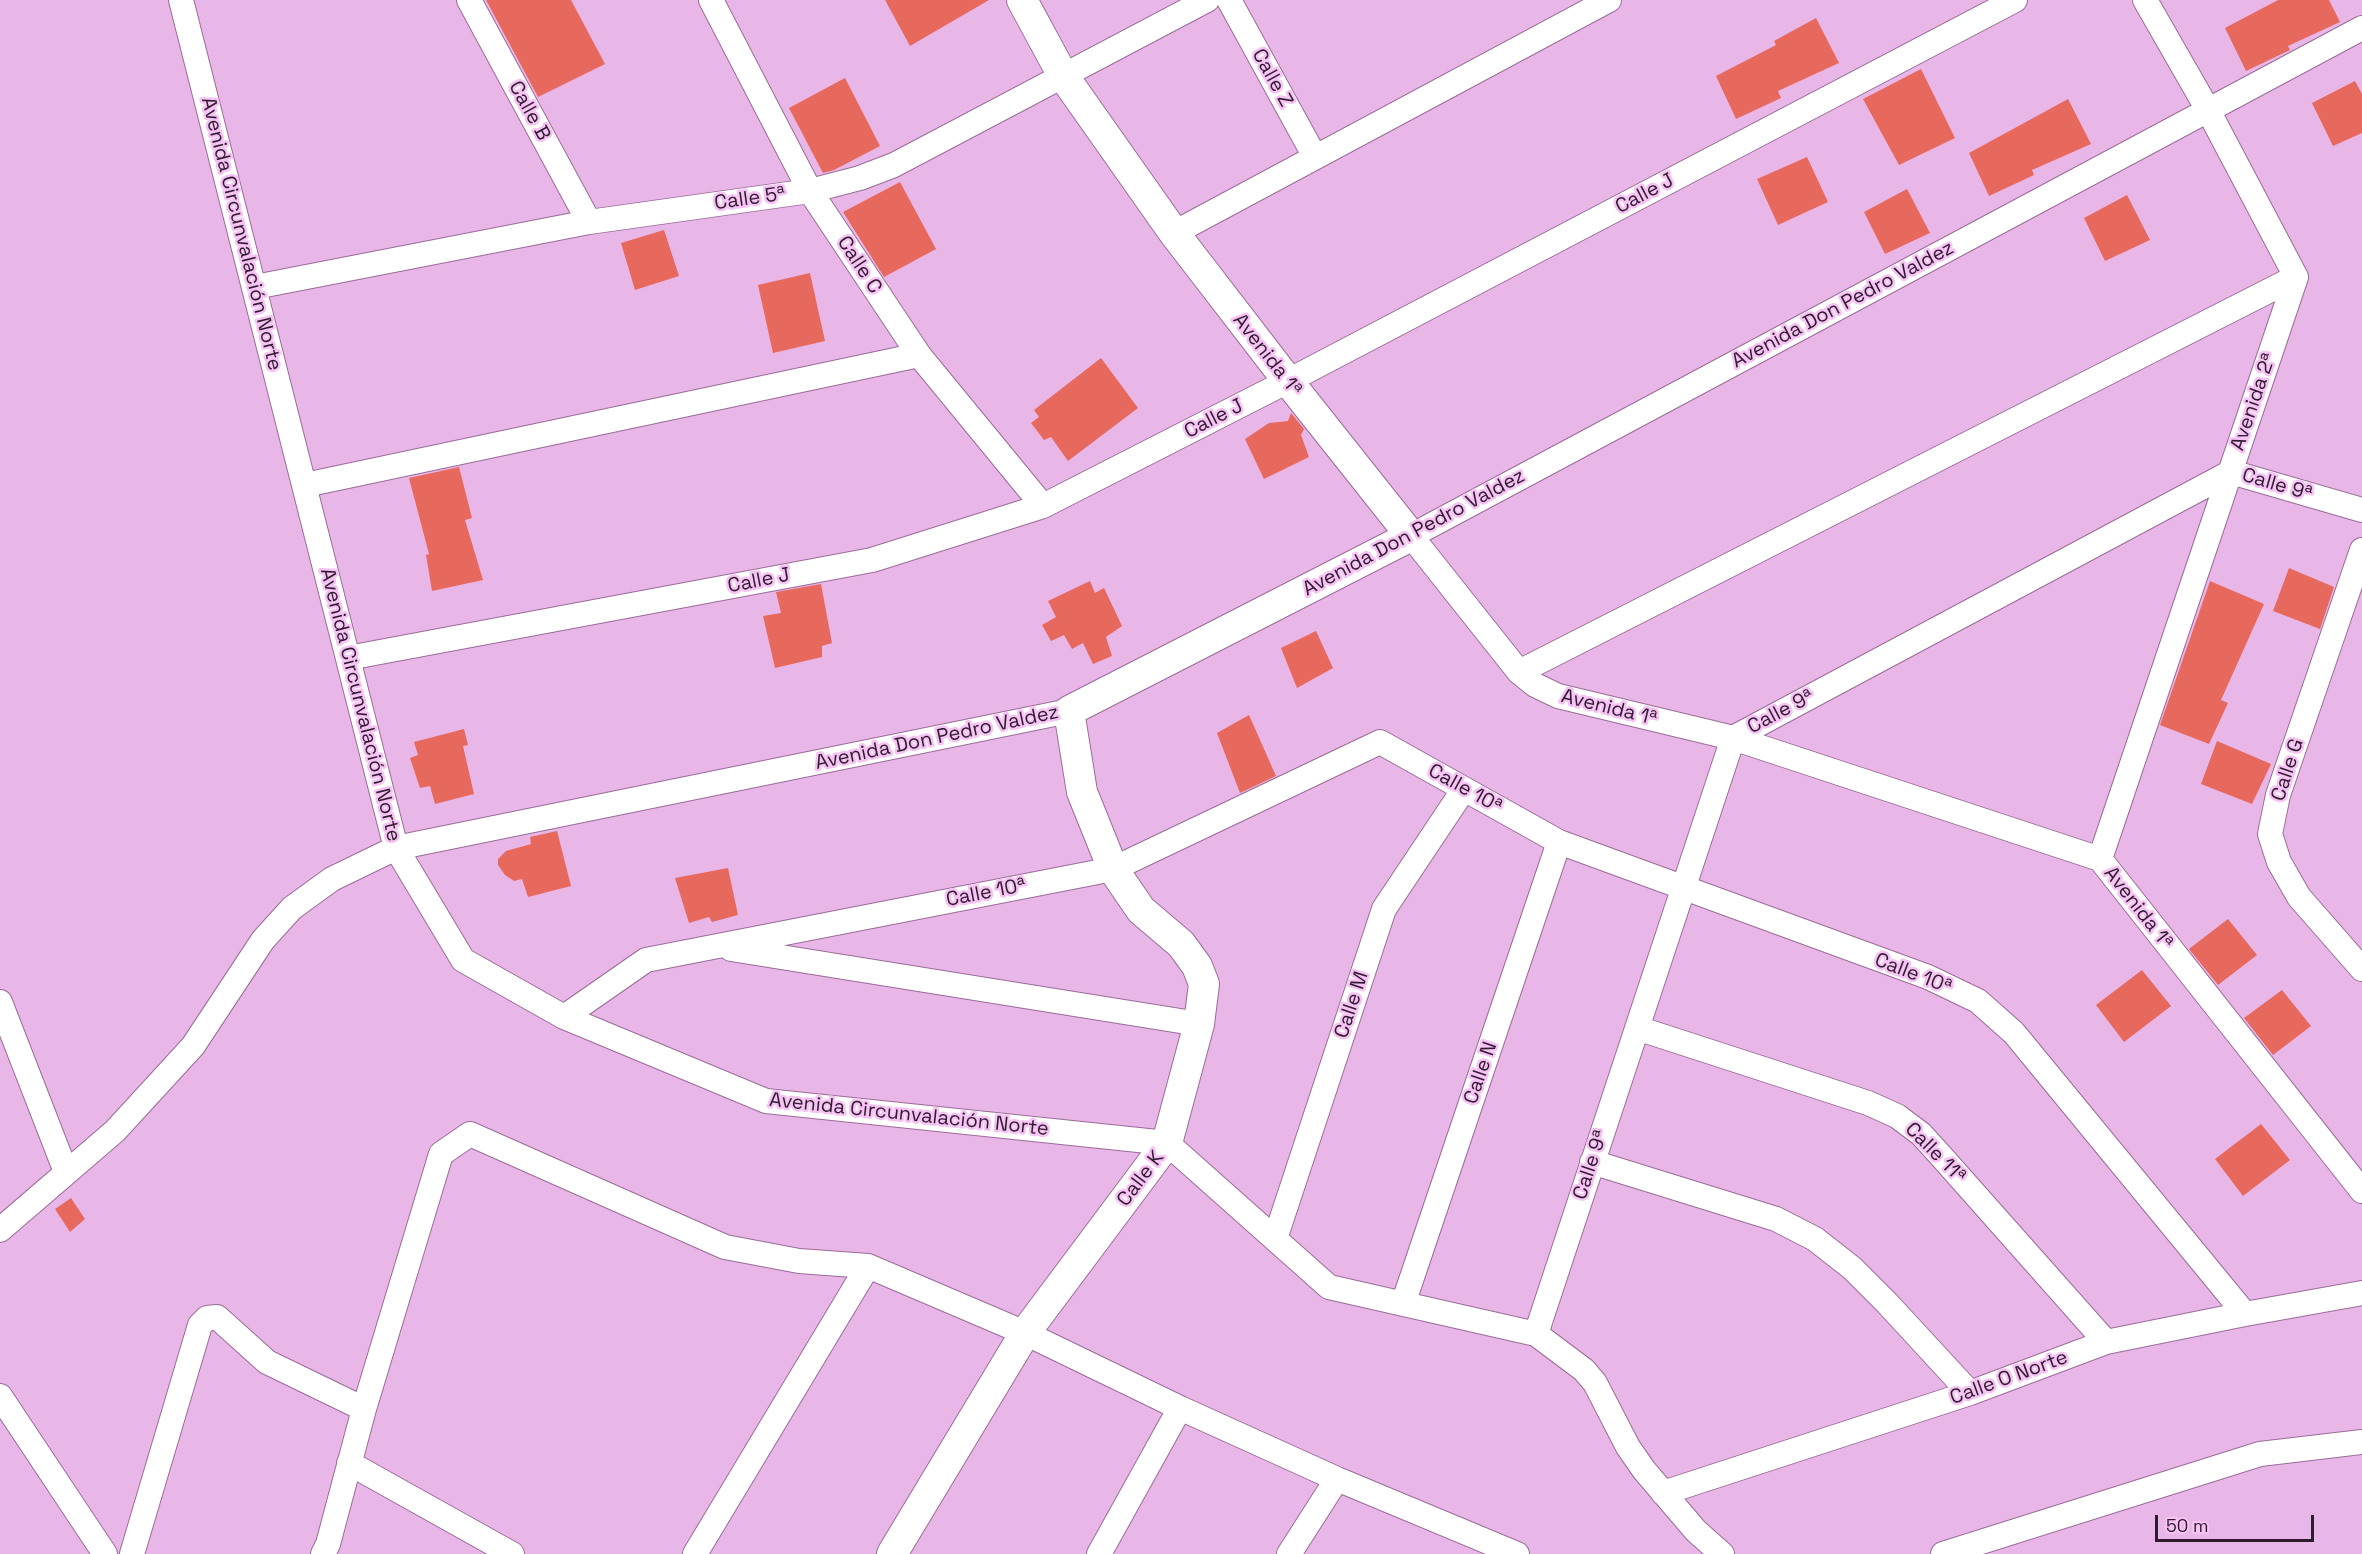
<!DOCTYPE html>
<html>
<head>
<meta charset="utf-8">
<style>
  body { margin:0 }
  #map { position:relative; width:2362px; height:1554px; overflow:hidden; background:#e9b7e7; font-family:"Space Grotesk",sans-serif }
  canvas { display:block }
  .scale { position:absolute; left:2155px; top:1515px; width:159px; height:27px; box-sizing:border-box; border:3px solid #2e1b2e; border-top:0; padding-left:8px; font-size:18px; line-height:21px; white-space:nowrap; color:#2e1b2e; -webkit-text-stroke:4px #f6c3f4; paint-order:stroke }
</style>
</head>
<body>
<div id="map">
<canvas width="2362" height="1554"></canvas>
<div class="scale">50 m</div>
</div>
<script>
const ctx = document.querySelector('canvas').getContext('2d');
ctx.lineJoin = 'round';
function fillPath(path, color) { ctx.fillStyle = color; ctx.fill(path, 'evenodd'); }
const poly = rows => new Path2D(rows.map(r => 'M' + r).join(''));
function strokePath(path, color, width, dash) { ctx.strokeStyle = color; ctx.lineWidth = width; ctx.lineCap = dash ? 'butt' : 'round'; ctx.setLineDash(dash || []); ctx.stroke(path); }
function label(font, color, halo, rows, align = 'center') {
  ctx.font = font + ' "Space Grotesk",sans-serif'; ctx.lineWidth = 5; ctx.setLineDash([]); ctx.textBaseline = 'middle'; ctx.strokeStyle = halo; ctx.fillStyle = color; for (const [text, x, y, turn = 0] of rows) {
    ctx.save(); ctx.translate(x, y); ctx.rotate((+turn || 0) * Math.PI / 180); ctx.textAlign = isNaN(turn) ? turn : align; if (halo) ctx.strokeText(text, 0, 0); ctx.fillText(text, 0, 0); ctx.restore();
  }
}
fillPath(poly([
  [486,0,571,0,605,64,538,97],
  [885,0,989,0,910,46],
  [2278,0,2329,0,2340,22,2288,46,2290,50,2246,71,2225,28],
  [1816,18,1839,63,1778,91,1781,98,1736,119,1716,76,1776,45,1774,41],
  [1921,69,1955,138,1899,165,1863,99],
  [845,78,880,146,834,170,823,173,789,108],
  [2355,81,2362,94,2362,133,2333,146,2312,103],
  [2068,99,2091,144,2032,170,2034,175,1989,196,1969,153],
  [1807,157,1828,202,1778,225,1757,179],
  [900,182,936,249,884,277,843,212],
  [1907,189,1930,233,1885,254,1864,212],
  [2127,195,2150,240,2105,261,2084,218],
  [664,230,679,276,635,290,621,243],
  [810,273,825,341,773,353,758,285],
  [1101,358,1138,408,1068,461,1051,437,1044,440,1031,423,1039,417,1034,410],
  [1291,413,1304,429,1301,435,1309,457,1264,479,1245,439,1269,423,1288,421],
  [459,467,472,518,465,520,483,580,432,591,426,555,429,554,409,478],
  [2289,568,2334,587,2320,629,2273,611],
  [1090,581,1095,593,1104,588,1122,626,1106,637,1112,656,1093,664,1083,643,1072,649,1064,635,1051,641,1042,625,1056,617,1048,601],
  [2210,581,2264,604,2221,700,2228,703,2209,744,2160,725],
  [821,584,832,643,822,646,822,657,775,668,763,616,781,613,776,592],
  [1316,631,1333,668,1297,688,1281,648],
  [1249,715,1276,776,1240,793,1217,733],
  [464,729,468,745,463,746,474,794,435,804,430,786,420,788,410,758,418,755,414,742],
  [2217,741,2271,764,2252,804,2201,784],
  [557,831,571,886,528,897,522,879,514,881,505,875,498,865,498,859,506,851,531,844,530,837],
  [728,868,738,915,712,922,709,917,689,923,675,878],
  [2228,919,2257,955,2218,985,2189,949],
  [2142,970,2171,1006,2124,1042,2096,1005],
  [2282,990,2311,1026,2273,1055,2244,1018],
  [2261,1124,2290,1160,2243,1196,2215,1159],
  [71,1198,85,1219,70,1232,55,1209]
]), '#e7685d');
const minor = poly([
  [181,0,396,848,463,960,564,1017,766,1101,1167,1143,1329,1287,1536,1334,1584,1370,1595,1383,1628,1447,1644,1470,1696,1531,1722,1554],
  [469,0,589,222],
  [711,0,810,191,919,355,1043,506],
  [1229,0,1315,157],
  [2362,28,1411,536,1519,672,1535,685,1558,696,1733,738,2100,859,2362,1191],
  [1174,233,1609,0],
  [255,287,589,222,810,191,860,178,894,165,1207,0],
  [305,485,919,355],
  [2362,550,2278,795,2270,834,2279,862,2299,897,2362,969],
  [348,658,872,560,1043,506,1288,381,2015,0],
  [1519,672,2296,277],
  [2100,859,2296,277,2208,110,2145,0],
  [731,949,1199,1024],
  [0,1002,66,1172],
  [564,1017,646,960,1113,869,1380,742,1559,842,1928,977,1978,1001,2014,1033,2245,1314],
  [1637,1028,1868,1103,1897,1116,1921,1134,1941,1156,2106,1342],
  [1592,1162,1776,1219,1815,1239,1852,1268,1887,1303,1970,1393],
  [0,1230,115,1131,193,1046,263,940,292,908,332,879,396,848,1069,711],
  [1275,1239,1384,909,1464,789],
  [1403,1304,1559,842],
  [1536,1334,1733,738,2231,472,2362,510],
  [0,1396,105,1554],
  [1180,1408,1337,1479,1517,1554],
  [349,1463,512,1554],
  [1663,1493,1970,1393,2106,1342,2245,1314,2362,1293],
  [132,1554,200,1325,207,1318,217,1317,267,1362,364,1409],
  [323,1554,328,1544,364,1409,441,1154,470,1134,725,1247,799,1261,868,1266,1025,1333,1180,1408,1099,1554],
  [695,1554,868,1266],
  [1289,1554,1337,1479],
  [1943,1554,2260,1454,2362,1442]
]);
const tertiary = poly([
  [892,1554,1025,1333,1167,1143,1199,1024,1204,984,1197,966,1181,944,1141,910,1113,869,1082,792,1069,711,1411,536,1288,381,1174,233,1062,74,1022,0]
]);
strokePath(minor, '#9a6c99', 26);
strokePath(tertiary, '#9a6c99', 32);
strokePath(minor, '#fff', 24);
strokePath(tertiary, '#fff', 30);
label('20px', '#2e1b2e', '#f6c3f4', [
  ["Calle Z",1272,78,61],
  ["Calle B",529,111,61],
  ["Calle J",1645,194,-28],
  ["Calle 5ª",750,199,-8],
  ["Avenida Circunvalación Norte",241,234,76],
  ["Calle C",859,265,57],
  ["Avenida Don Pedro Valdez",1843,305,-28],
  ["Avenida 1ª",1267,355,52],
  ["Avenida 2ª",2254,402,-71],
  ["Calle J",1214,419,-27],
  ["Calle 9ª",2277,485,16],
  ["Avenida Don Pedro Valdez",1414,533,-28],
  ["Calle J",759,581,-11],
  ["Avenida Circunvalación Norte",360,705,76],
  ["Avenida 1ª",1609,708,14],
  ["Calle 9ª",1781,712,-28],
  ["Avenida Don Pedro Valdez",937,738,-12],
  ["Calle G",2288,770,-72],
  ["Calle 10ª",1465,789,29],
  ["Calle 10ª",986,893,-11],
  ["Avenida 1ª",2138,908,52],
  ["Calle 10ª",1913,974,21],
  ["Calle M",1352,1005,-72],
  ["Calle N",1481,1073,-71],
  ["Avenida Circunvalación Norte",909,1115,6],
  ["Calle 11ª",1935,1153,45],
  ["Calle 9ª",1591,1165,-72],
  ["Calle K",1141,1179,-53],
  ["Calle O Norte",2009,1378,-20]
]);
</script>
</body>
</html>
